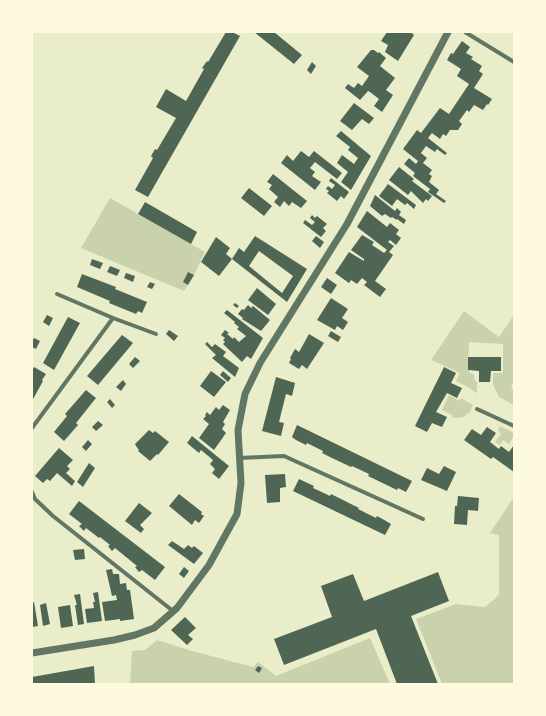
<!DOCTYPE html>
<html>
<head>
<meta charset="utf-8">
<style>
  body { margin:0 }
  #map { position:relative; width:546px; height:716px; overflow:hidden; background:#e9edc9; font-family:Lato,sans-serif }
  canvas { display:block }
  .frame { position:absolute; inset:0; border:33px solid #fefae0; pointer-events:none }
</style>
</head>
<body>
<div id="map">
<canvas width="546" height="716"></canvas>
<div class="frame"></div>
</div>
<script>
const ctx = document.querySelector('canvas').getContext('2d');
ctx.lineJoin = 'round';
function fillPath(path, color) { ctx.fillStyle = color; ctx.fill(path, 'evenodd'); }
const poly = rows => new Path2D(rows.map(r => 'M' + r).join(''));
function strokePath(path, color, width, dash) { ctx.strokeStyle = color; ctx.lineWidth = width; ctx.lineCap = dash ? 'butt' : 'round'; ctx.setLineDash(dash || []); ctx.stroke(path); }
fillPath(poly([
  [110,198,205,252,194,275,184,291,81,248],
  [464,311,499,337,514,315,514,381,511,387,514,391,514,405,499,397,493,385,493,373,503,373,503,344,469,342,468,370,469,371,469,373,474,374,474,379,477,383,477,392,476,393,468,387,456,381,460,373,431,360],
  [449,395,460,401,461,398,473,405,470,412,463,417,455,418,452,417,452,415,442,410],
  [500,426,514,433,514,436,509,444,503,440,500,445,495,442,501,434,498,430],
  [514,497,514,684,442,684,416,619,456,604,485,607,499,595,499,535,490,533],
  [370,638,390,684,139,684,130,683,132,651,145,650,157,640,192,651,253,667,258,662,276,676]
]), '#cad2ad');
fillPath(poly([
  [226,32,232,32,240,36,148,197,135,190,153,158,151,156,155,149,157,150,176,118,156,107,166,89,186,101,204,69,202,68,207,61,208,62],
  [254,32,274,32,302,55,294,64],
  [387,32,411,32,414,35,398,61,385,52,388,45,381,41],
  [462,41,470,47,466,53,473,57,471,59,482,66,479,71,483,74,474,88,492,99,488,105,487,104,483,110,474,105,469,112,467,110,459,121,462,124,458,130,450,130,446,136,443,134,440,139,432,133,428,138,447,153,445,155,437,149,435,152,426,146,421,153,427,158,423,163,432,170,429,174,432,176,429,182,439,190,436,194,446,201,444,203,428,192,430,189,413,176,415,173,404,164,409,158,416,164,418,161,403,149,417,130,421,133,440,108,449,114,469,84,457,76,461,69,447,60,451,53,453,54],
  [371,50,374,50,378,53,379,52,386,58,380,66,395,78,386,90,393,95,382,112,374,106,379,99,370,92,368,91,360,100,345,88,348,84,354,88,358,83,362,86,369,76,357,67],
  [312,62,316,66,311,74,307,70],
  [354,103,374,118,369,124,362,119,352,130,340,121],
  [341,131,371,156,351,190,341,182,348,172,337,163,342,155,354,164,358,158,348,150,350,147,336,136],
  [301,151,309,157,314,151,342,173,337,179,315,162,310,168,315,172,312,176,321,182,315,190,281,163,287,155,293,161],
  [399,167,414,179,412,181,432,196,428,201,426,199,423,203,411,191,408,195,389,180],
  [273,174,307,201,301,208,292,202,289,206,284,201,280,207,274,202,278,197,269,189,272,185,267,182],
  [331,178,349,192,344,199,341,196,337,201,327,193,329,191,326,189,328,186,332,189,335,185,329,181],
  [388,184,416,205,414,209,407,203,405,205,397,199,392,206,379,196],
  [249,188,272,206,264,216,241,198],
  [375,195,395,211,397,208,401,212,399,215,406,220,404,224,397,219,397,220,392,217,391,218,385,214,382,216,370,206],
  [145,202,197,232,191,244,138,214],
  [367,211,387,227,390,223,399,230,396,234,401,238,396,245,390,240,388,242,394,246,389,252,393,255,375,281,386,289,380,297,364,285,367,282,362,278,357,284,351,280,349,283,335,273,349,252,364,261,364,259,351,250,362,235,374,242,372,245,384,253,387,250,357,227],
  [312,215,315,218,317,216,327,224,323,228,326,231,321,237,303,223,305,220,312,225,315,222,310,218],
  [255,236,307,269,287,302,232,259,239,248,244,252],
  [259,251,293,276,282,293,249,266],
  [316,236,324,242,320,248,312,241],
  [216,237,230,248,226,254,232,259,219,276,201,262],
  [92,259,103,263,100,269,90,265],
  [110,266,120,270,117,276,107,272],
  [188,272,194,275,188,285,183,282],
  [126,273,135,276,133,282,124,278],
  [82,274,116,287,115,289,147,302,142,313,138,311,136,314,109,303,110,301,77,287],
  [327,278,337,285,331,294,321,287],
  [150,282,155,284,152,289,147,287],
  [257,288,276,304,268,315,248,300],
  [331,298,348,309,342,318,348,322,343,330,337,326,335,330,317,320],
  [235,303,239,306,237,308,233,305],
  [248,305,251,308,253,306,270,320,261,331,242,319,243,318,238,314,242,309,244,310],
  [227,310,263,338,251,359,247,356,242,362,223,344,225,342,223,340,225,338,221,335,225,330,229,333,227,334,233,339,234,337,239,342,246,336,237,329,239,327,234,323,235,322,224,313],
  [47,315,53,318,49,326,43,322],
  [68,317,80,323,54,370,43,363],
  [169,330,178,336,174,341,166,334],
  [331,331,341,337,338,342,328,336],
  [309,334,324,343,307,369,302,365,299,369,289,363,291,359,290,358,295,349,299,352],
  [122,335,133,343,98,385,87,376],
  [34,338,40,341,36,349,32,347,32,341],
  [207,342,212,347,215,344,226,352,223,356,239,368,235,377,212,358,216,355,205,344],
  [135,357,140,361,133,368,129,364],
  [468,357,501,357,501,371,491,371,490,382,479,382,479,371,468,370],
  [34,367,46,374,42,380,43,381,32,401,32,371],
  [444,367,456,373,451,383,462,388,457,398,447,393,436,412,447,417,442,427,432,423,427,432,415,426],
  [211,371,226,382,214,397,200,386],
  [223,371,231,378,228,382,220,375],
  [276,377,295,383,292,396,286,394,279,422,284,423,281,436,262,431],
  [123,380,126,384,121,391,116,387],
  [86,390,96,398,76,423,78,425,64,441,54,432,67,416,65,414],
  [110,399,115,405,112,408,107,402],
  [223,405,230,410,223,422,225,424,222,429,226,433,214,450,199,438,209,424,203,419,206,416,205,415,207,412,210,415,216,407,219,410],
  [98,421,103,425,96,431,92,427],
  [297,425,412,481,406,492,398,488,397,490,368,476,369,474,352,466,351,467,332,458,322,453,323,451,307,443,306,445,296,440,292,437],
  [487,427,496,433,490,442,499,449,501,446,509,452,514,445,514,472,493,457,491,459,464,440,472,429,481,435],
  [149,430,153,433,155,431,169,442,158,455,157,454,150,461,138,451,139,450,136,446,135,444],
  [192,436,229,466,219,479,212,473,215,469,210,464,213,460,201,450,199,453,187,443],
  [88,440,92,444,86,451,82,447],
  [59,448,73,460,67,466,70,469,66,473,75,481,72,486,57,473,50,481,47,479,43,483,35,476],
  [89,463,95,468,83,487,77,482],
  [444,466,456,472,447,491,421,480,427,468,439,474],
  [285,474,286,487,280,488,280,502,267,503,265,475],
  [299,479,314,486,313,488,326,494,330,496,331,494,359,508,358,509,376,518,377,516,386,521,391,524,385,535,293,491],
  [179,494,202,512,201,514,204,516,199,523,195,520,192,525,169,506],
  [458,496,479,498,478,511,468,510,467,525,454,524,455,506,457,506],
  [79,501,165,567,155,580,142,570,139,572,135,567,137,566,115,548,112,551,108,546,110,545,100,537,99,538,86,528,84,531,79,526,82,524,69,514],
  [139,503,152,513,140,525,144,529,141,533,125,521],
  [172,541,184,549,188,545,192,548,194,546,203,553,194,564,168,545],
  [84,549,85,559,75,560,73,550],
  [184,567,189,571,184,578,179,574],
  [112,569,113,574,119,574,120,584,126,583,127,590,130,590,134,619,120,621,120,619,105,621,102,602,117,600,116,595,112,596,106,570],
  [438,572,449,601,411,616,438,684,397,684,376,629,284,665,274,639,332,617,321,586,353,574,364,601],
  [98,592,102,621,87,623,85,609,94,608,93,602,95,602,93,593],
  [80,594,84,624,78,625,75,605,77,605,74,595],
  [34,602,38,626,32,627,32,603],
  [46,603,50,624,43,626,40,605],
  [70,605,73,626,61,628,58,607],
  [185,617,196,628,188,635,193,639,187,645,171,630],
  [94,666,95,684,32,684,32,677],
  [258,666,262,668,259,673,255,670]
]), '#4f6655');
strokePath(poly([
  [465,32,514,62],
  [57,294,113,318,156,334],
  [477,409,514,426],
  [32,428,113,318],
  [239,458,284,456,423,519],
  [32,492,35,499,53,516,173,611]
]), '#617663', 4);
strokePath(poly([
  [32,653,114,640,135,635,154,628,177,608,209,565,237,514,241,483,238,430,245,394,260,363,347,224,448,32]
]), '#617663', 7);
</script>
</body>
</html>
